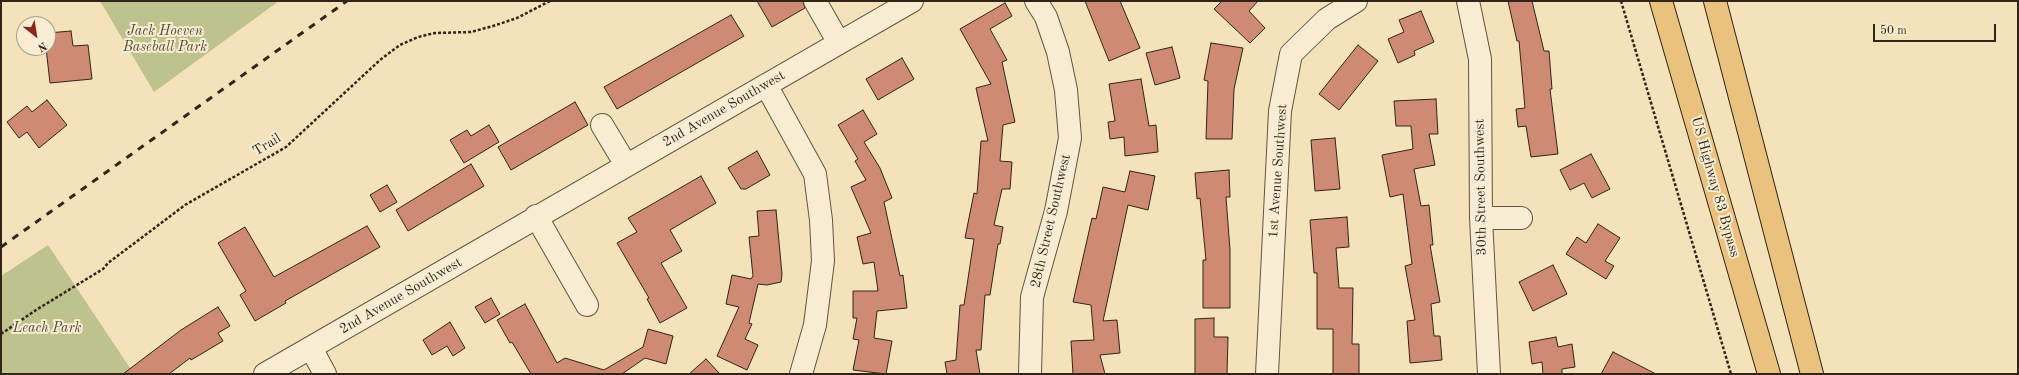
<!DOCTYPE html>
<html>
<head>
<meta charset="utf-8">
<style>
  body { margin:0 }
  #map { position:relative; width:2019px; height:375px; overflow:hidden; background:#f4e2ba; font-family:"Old Standard TT",serif }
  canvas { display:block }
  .frame { position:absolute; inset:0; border:2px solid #322419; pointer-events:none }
  .north { position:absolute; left:16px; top:16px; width:40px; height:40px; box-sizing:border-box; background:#f8ecd2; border:1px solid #a99c88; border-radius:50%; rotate:150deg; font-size:11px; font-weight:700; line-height:16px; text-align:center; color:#322419 }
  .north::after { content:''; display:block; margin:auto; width:14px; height:18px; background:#8f2418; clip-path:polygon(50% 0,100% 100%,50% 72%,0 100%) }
  .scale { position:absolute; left:1873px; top:24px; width:123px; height:18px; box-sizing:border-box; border:2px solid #322419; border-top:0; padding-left:5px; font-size:12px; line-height:14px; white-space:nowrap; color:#322419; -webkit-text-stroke:3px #f8ecd2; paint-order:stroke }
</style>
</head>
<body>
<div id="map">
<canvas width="2019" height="375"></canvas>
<div class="frame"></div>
<div class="north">N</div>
<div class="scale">50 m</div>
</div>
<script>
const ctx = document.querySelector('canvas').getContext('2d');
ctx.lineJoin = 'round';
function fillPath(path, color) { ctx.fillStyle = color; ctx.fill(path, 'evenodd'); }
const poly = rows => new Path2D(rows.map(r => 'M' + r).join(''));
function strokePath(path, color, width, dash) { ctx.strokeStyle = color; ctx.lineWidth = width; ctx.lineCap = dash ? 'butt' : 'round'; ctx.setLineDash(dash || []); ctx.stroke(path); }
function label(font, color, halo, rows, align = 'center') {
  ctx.font = font + ' "Old Standard TT",serif'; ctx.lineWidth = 4; ctx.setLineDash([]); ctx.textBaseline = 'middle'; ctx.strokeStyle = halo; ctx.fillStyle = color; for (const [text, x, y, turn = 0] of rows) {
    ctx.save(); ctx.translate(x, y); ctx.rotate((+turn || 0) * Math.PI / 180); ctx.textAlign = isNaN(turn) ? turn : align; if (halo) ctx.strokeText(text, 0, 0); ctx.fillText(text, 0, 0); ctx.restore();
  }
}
fillPath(poly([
  [100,1,279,1,154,92],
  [48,245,134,374,1,374,1,276]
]), '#bec38e');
const building = poly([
  [757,1,803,1,805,8,772,27,757,1],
  [1085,1,1120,1,1140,48,1109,61,1085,1],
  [1222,1,1258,1,1249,11,1265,28,1250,43,1214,9,1222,1],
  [1508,1,1532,1,1544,51,1549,51,1552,89,1550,89,1558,154,1531,157,1526,126,1518,127,1516,109,1525,108,1519,41,1517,41,1508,1],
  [1005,3,1012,16,990,29,1007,60,1002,62,1015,122,1003,125,1000,161,1012,162,1010,189,1002,189,994,225,1003,227,1000,244,998,244,990,295,985,295,981,350,976,350,980,374,947,374,945,362,956,360,960,305,964,305,974,239,965,238,974,193,977,194,981,141,988,141,976,88,991,84,960,29,1005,3],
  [1421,11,1434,42,1414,51,1415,55,1398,63,1388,39,1404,32,1399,20,1421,11],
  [731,15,744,36,617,109,604,87,731,15],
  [71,31,73,46,88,45,92,79,50,83,46,48,48,48,48,33,71,31],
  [1211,43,1243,48,1234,89,1232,139,1206,139,1208,81,1204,80,1211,43],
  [1358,45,1378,61,1339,110,1319,94,1358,45],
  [1172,47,1180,78,1155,85,1146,53,1172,47],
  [902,58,914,79,878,100,866,79,902,58],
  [1141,79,1149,126,1156,125,1158,152,1125,156,1124,137,1110,139,1108,122,1115,121,1109,84,1141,79],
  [1436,99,1438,134,1429,134,1435,165,1414,169,1421,206,1429,205,1433,245,1430,245,1440,302,1431,304,1434,336,1440,336,1442,360,1410,363,1407,321,1415,320,1405,266,1412,264,1403,194,1390,197,1382,155,1413,149,1411,126,1396,126,1394,101,1436,99],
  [47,100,67,125,39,148,27,132,19,138,7,122,27,106,32,112,47,100],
  [575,102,588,125,511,170,498,147,575,102],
  [863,110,877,134,864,142,880,168,892,198,884,202,900,276,903,275,907,308,877,311,874,338,892,341,886,374,853,370,859,340,853,339,857,318,853,318,853,291,878,291,874,262,863,264,857,237,871,233,851,187,866,180,855,161,858,159,838,125,863,110],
  [489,125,499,142,464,163,450,140,467,130,471,136,489,125],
  [1335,138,1340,189,1315,191,1311,140,1335,138],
  [757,151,770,175,746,189,741,189,728,168,757,151],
  [1591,154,1610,189,1592,198,1584,183,1570,190,1560,170,1591,154],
  [471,164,484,186,408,231,396,210,471,164],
  [1229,170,1230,197,1226,197,1230,250,1230,308,1203,308,1203,260,1206,260,1200,198,1197,199,1195,173,1229,170],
  [1130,171,1155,176,1148,210,1128,205,1103,321,1117,320,1120,353,1100,355,1105,374,1073,374,1071,341,1094,340,1091,305,1073,302,1092,218,1096,219,1103,187,1125,192,1130,171],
  [701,176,716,203,670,230,682,251,661,263,687,308,660,323,647,299,649,298,617,243,637,232,628,218,701,176],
  [387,185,397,202,380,212,370,195,387,185],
  [776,210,782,274,781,282,767,285,758,284,749,323,752,324,745,339,758,345,747,370,717,356,739,307,726,304,732,275,751,279,753,276,749,237,759,236,757,211,776,210],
  [1347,217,1349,247,1336,248,1339,288,1353,288,1352,344,1359,344,1359,374,1333,374,1333,329,1317,329,1317,273,1314,273,1310,220,1347,217],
  [1598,224,1620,238,1605,261,1614,266,1606,279,1566,254,1577,237,1586,243,1598,224],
  [367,226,380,247,285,301,286,303,255,321,240,295,246,291,218,243,245,227,274,277,367,226],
  [1553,265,1567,294,1533,311,1519,282,1553,265],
  [491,298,500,314,485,323,475,307,491,298],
  [525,304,557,363,565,358,604,370,643,347,648,329,673,336,666,364,645,358,622,374,531,374,512,342,510,343,497,320,525,304],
  [218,307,230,326,218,333,223,341,191,360,190,358,169,374,123,374,181,330,218,307],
  [1214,318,1214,337,1228,337,1227,374,1195,374,1195,319,1214,318],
  [450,322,465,348,453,356,447,346,432,355,423,340,450,322],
  [1556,337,1558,347,1572,344,1575,367,1562,369,1562,374,1543,374,1542,362,1532,364,1529,342,1556,337],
  [1613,352,1656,374,1601,374,1613,352],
  [706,359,720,374,689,374,706,359]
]);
fillPath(building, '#cf8a73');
strokePath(building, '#322419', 1);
const minor = poly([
  [815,1,839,43],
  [1468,1,1480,59,1481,218,1489,374],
  [766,85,815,174,821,220,823,261,815,325,801,374],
  [602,125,626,165],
  [536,216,587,305],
  [1481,218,1521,218],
  [311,348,325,374],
  [265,374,912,1],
  [1030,374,1032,297,1056,211,1070,138,1066,90,1058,52,1046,17,1036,1],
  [1267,374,1280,111,1291,54,1327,19,1356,1]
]);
const highway = poly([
  [1661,1,1769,374],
  [1715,1,1812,374]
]);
strokePath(minor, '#625441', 24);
strokePath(highway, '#322419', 24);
strokePath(poly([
  [1621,1,1731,374],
  [1,334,36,310,103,269,108,263,185,205,286,147,380,60,400,45,418,37,435,33,471,32,493,26,517,18,550,1]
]), '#322419', 2.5, [3, 2]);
strokePath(minor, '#f8ecd2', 22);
strokePath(highway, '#eac17d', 22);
strokePath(poly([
  [1,247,347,1]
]), '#322419', 3, [7, 7]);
label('italic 14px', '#554c36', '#f8ecd2', [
  ["Jack Hoeven",165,31],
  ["Baseball Park",165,47],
  ["Leach Park",47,328]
]);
label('14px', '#322419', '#f8ecd2', [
  ["2nd Avenue Southwest",724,109,-30],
  ["Trail",267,145,-31],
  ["1st Avenue Southwest",1278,171,-86],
  ["30th Street Southwest",1481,187,-91],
  ["US Highway 83 Bypass",1715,187,74],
  ["28th Street Southwest",1051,221,-77],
  ["2nd Avenue Southwest",401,296,-30]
]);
</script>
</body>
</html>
